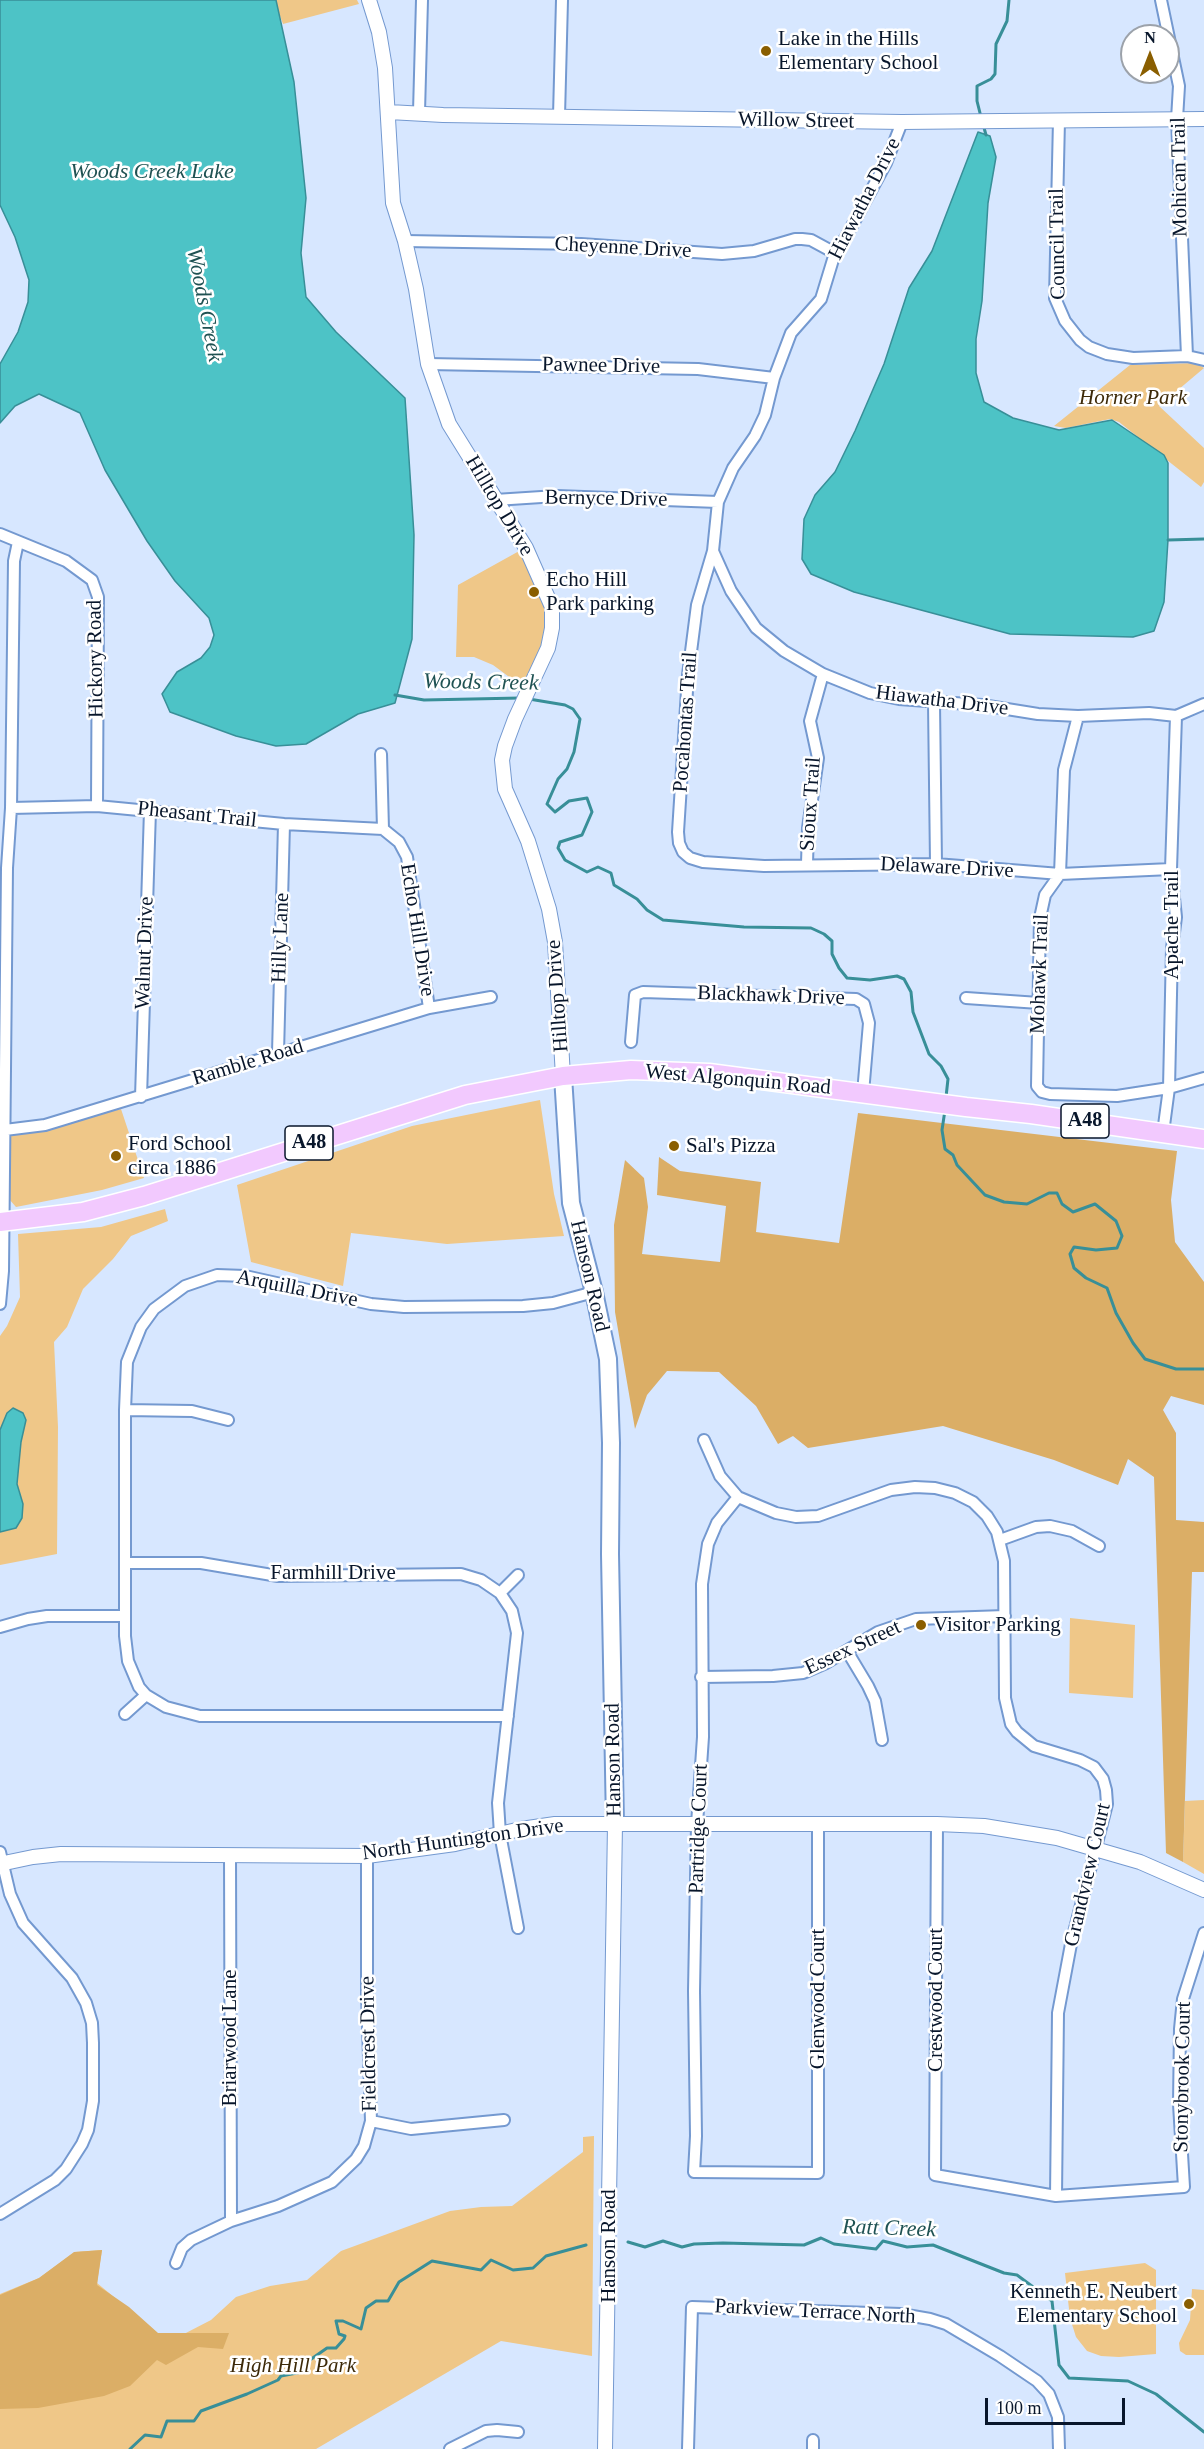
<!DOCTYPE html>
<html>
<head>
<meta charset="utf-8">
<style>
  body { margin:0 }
  #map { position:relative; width:1204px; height:2449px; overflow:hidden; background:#d7e7ff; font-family:"Times New Roman",serif }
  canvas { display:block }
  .north { position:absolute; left:1120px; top:24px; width:60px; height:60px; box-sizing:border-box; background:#fff; border:2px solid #9ca2aa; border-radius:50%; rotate:0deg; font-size:16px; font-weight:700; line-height:24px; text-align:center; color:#08162b }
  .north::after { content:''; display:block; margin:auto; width:21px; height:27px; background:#8a5e00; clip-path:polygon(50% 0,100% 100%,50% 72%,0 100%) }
  .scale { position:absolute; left:985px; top:2398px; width:140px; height:27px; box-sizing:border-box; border:3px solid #08162b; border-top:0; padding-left:8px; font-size:18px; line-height:21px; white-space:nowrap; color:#08162b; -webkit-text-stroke:4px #fff; paint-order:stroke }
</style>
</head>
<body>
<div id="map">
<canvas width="1204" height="2449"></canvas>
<div class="north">N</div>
<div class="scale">100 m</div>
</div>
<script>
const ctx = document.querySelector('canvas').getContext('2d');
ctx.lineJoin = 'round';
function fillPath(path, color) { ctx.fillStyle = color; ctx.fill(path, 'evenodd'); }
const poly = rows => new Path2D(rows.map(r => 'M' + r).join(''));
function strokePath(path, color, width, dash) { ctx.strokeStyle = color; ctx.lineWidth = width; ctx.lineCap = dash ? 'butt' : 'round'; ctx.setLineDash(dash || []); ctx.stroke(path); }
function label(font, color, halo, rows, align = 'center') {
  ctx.font = font + ' "Times New Roman",serif'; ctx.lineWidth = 5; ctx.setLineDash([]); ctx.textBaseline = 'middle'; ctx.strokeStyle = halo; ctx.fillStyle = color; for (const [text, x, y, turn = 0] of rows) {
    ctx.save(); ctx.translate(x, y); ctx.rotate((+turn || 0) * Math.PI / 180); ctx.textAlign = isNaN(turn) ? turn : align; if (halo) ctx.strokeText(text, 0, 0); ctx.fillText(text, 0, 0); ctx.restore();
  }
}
fillPath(poly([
  [274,0,357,0,359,4,283,24],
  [1196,363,1204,368,1159,406,1204,448,1204,482,1201,487,1119,422,1110,419,1066,428,1054,426,1130,365],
  [521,550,548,611,544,640,532,670,525,682,516,682,493,665,474,657,456,657,458,585],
  [540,1100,554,1194,564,1236,447,1244,351,1233,343,1286,251,1262,237,1185,412,1126],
  [121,1109,144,1178,102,1190,16,1207,9,1199,10,1136],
  [165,1209,168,1221,131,1236,113,1259,83,1289,67,1327,54,1342,58,1427,57,1554,0,1565,0,1336,7,1326,20,1297,18,1234,101,1227],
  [1070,1618,1135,1625,1133,1698,1069,1693],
  [1204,1800,1204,1874,1183,1862,1185,1801],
  [594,2136,592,2356,501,2341,316,2449,0,2449,0,2294,39,2278,75,2252,102,2250,97,2283,160,2335,182,2335,211,2320,236,2297,270,2286,307,2280,341,2251,450,2211,481,2207,512,2206,583,2152,583,2137],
  [1145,2263,1156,2270,1156,2354,1119,2357,1101,2356,1087,2351,1076,2337,1070,2318,1065,2273],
  [1192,2289,1204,2290,1204,2355,1186,2355,1180,2351,1179,2343,1190,2320]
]), '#efc788');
fillPath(poly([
  [858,1113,1177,1151,1171,1200,1175,1242,1204,1282,1204,1405,1171,1396,1163,1410,1176,1433,1176,1520,1204,1522,1204,1572,1192,1572,1183,1862,1166,1853,1154,1477,1128,1459,1118,1485,1054,1460,943,1426,808,1448,793,1436,778,1444,756,1406,719,1372,667,1371,647,1395,635,1429,615,1312,614,1225,625,1160,644,1178,648,1207,642,1254,720,1262,726,1206,657,1195,659,1157,680,1171,761,1182,756,1232,839,1243],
  [102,2250,97,2285,129,2307,158,2333,229,2333,223,2349,198,2347,166,2365,157,2360,130,2386,104,2396,38,2408,0,2409,0,2295,39,2278,74,2252]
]), '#dbae66');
const water = poly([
  [0,0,276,0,294,82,306,198,301,253,306,297,336,332,405,398,414,535,412,639,395,703,358,714,306,744,276,746,236,736,170,712,162,694,177,672,201,658,210,647,214,635,209,618,175,581,147,541,105,470,80,413,39,394,15,406,0,423,0,364,18,332,28,302,29,280,15,237,0,205,0,0],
  [978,132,990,136,996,157,988,203,982,301,976,339,976,373,984,402,1013,418,1059,430,1112,420,1164,455,1168,463,1168,540,1164,602,1154,631,1133,637,1010,634,854,592,811,574,802,559,804,519,815,495,835,472,855,431,884,364,909,288,932,251,978,132],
  [13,1408,23,1413,26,1420,21,1442,17,1484,23,1504,22,1518,16,1528,0,1532,0,1430,7,1413,13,1408]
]);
fillPath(water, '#4dc3c6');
strokePath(water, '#388f98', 1.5);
strokePath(poly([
  [981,117,977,101,977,86,991,79,995,74,996,44,1007,21,1009,0],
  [983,124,986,135],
  [1168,540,1204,539],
  [395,695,424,700,520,698],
  [529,699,565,705,573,709,580,719,574,752,567,769,558,779,547,804,555,812,569,801,587,798,592,812,582,835,560,842,558,848,565,860,587,872,598,867,611,873,614,885,637,899,647,910,663,920,744,927,811,928,824,934,832,941,832,954,839,968,847,978,870,980,897,976,904,979,911,992,913,1012,929,1054,941,1066,948,1079,946,1097],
  [945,1110,942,1130,945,1149,953,1155,957,1165,985,1195,1004,1202,1027,1204,1049,1193,1057,1193,1062,1204,1073,1212,1095,1204,1116,1221,1122,1236,1117,1248,1096,1250,1074,1247,1070,1254,1074,1268,1086,1278,1107,1288,1116,1313,1133,1343,1145,1359,1176,1369,1204,1369],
  [628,2242,645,2247,663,2241,682,2247,694,2244,723,2243,804,2245,821,2238,834,2244,876,2249,883,2241,907,2247,933,2245,1004,2273,1017,2275,1052,2301,1059,2365,1069,2378,1128,2381,1156,2394,1204,2432],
  [130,2449,145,2435,161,2437,167,2421,194,2421,201,2411,247,2394,278,2380,281,2376,302,2372,302,2366,307,2362,327,2348,336,2348,344,2339,345,2336,339,2334,336,2321,343,2321,361,2329,366,2308,376,2301,388,2301,399,2282,432,2261,481,2270,491,2260,513,2270,533,2268,546,2256,586,2245]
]), '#388f98', 3);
const minor = poly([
  [1161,0,1179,86,1177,119,1187,356],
  [419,112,422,0],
  [559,116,562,0],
  [1059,120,1055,298,1065,321,1080,340,1089,347,1107,354,1133,358,1187,356,1204,360],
  [902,122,886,163,846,237,835,253,821,299,791,333,774,378,765,415,755,436,733,468,718,502,713,551,731,591,756,628,784,651,823,674,870,693,899,699,982,705,1038,714,1078,716,1149,713,1176,716,1204,704],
  [405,241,581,244,722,254,754,251,795,239,802,239,811,240,835,253],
  [428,364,698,369,774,378],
  [495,500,557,496,718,502],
  [0,534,66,561,92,580,98,597,97,806],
  [713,551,697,605,688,675,678,832,679,843,683,852,690,858,703,862,764,866,936,864,1060,874,1171,869],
  [934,703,936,864],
  [1078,716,1064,770,1060,874,1045,895,1040,918,1037,1086,1042,1092,1050,1094,1117,1096,1169,1088,1204,1078],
  [381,754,383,829,399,842,407,857,429,1008],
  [11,808,97,806,284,824,383,829],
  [807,864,808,828,818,758,810,721,823,674],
  [966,998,1039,1003],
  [631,1042,635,995,643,992,856,999,864,1004,869,1023,863,1093],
  [278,1053,284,824],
  [141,1097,150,810],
  [5,1130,45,1125,429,1008,491,997],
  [1163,1133,1169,1088,1172,948,1176,917,1171,869,1176,716],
  [0,1304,3,1271,7,868,11,808,14,561,18,542],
  [125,1410,192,1411,228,1420],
  [704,1440,720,1476,738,1497,776,1513,796,1517,818,1516,891,1490,915,1487,935,1488,955,1493,973,1502,987,1516,997,1532,1004,1561,1005,1698,1011,1724,1017,1732,1034,1746,1080,1760,1094,1767,1103,1779,1106,1790,1107,1804,1071,1944,1058,2013,1056,2196],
  [738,1497,717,1523,708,1544,702,1584,703,1737,697,1824,694,1991,696,2136,694,2172,818,2173,818,1826],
  [1000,1540,1036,1527,1050,1526,1072,1531,1099,1546],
  [127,1563,201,1563,278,1576,461,1574,481,1580,500,1593,512,1611,517,1633,498,1803,500,1834,518,1928],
  [500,1593,518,1575],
  [0,1627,28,1619,47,1616,125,1616],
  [847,1651,868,1686,875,1701,882,1740],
  [701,1677,773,1676,803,1673,826,1663,878,1632,916,1619,1005,1616],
  [125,1714,146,1695],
  [508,1716,200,1716,166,1707,146,1695,139,1687,128,1661,125,1636,125,1410,127,1362,141,1327,154,1309,185,1286,217,1275,245,1276,371,1304,404,1307,523,1306,553,1303,594,1292],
  [937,1824,935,2175,1056,2196,1184,2187,1179,2104,1180,2029,1183,1999,1204,1933],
  [0,1852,10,1894,23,1923,72,1978,86,2003,92,2023,93,2043,93,2101,88,2130,82,2144,66,2169,55,2180,0,2214],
  [230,1855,231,2221],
  [371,2121,411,2129,504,2120],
  [176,2263,182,2248,191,2240,231,2221,278,2206,332,2182,356,2159,364,2146,371,2121,367,1994,367,1856],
  [450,2449,486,2431,497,2430,518,2432],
  [688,2449,692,2307,901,2314,930,2319,946,2324,1000,2356,1037,2381,1049,2394,1058,2417,1059,2449],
  [813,2449,813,2440]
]);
const tertiary = poly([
  [369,0,379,32,385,68,393,203,405,241,416,289,428,364,449,424,526,548,552,607,552,628,548,648,515,719,505,746,502,760,505,789,528,841,549,909,555,942,563,1076],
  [389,112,443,115,902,122,1204,119],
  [0,1864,33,1857,61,1854,367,1856,455,1844,521,1829,555,1824,937,1824,984,1826,1057,1838,1140,1862,1204,1890],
  [605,2449,615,1824]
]);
const secondary = poly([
  [563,1076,571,1203,594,1292,608,1359,611,1443,610,1554,615,1824]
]);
const primary = poly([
  [0,1222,83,1212,144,1196,465,1095,563,1076,631,1070,709,1073,966,1107,1031,1114,1204,1139]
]);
strokePath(minor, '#7499d0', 14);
strokePath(tertiary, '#7499d0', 16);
strokePath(secondary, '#7499d0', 20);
strokePath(primary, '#fff', 21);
strokePath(minor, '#fff', 10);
strokePath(tertiary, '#fff', 14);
strokePath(secondary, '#fff', 16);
strokePath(primary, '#f2c9fe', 18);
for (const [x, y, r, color] of [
  [766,51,6,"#8a5e00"],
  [534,592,6,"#8a5e00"],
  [674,1146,6,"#8a5e00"],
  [116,1156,6,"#8a5e00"],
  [921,1625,6,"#8a5e00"],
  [1189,2304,6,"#8a5e00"]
]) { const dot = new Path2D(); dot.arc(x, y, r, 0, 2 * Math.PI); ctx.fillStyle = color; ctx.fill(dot); strokePath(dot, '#fff', 2); }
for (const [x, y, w] of [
  [1085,1121,48],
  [309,1143,48]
]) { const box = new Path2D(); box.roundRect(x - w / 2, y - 17, w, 34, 4.5); ctx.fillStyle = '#fff'; ctx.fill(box); strokePath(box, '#08162b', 1.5); }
label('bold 20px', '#08162b', null, [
  ["A48",1085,1121],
  ["A48",309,1143]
]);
label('21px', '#08162b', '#fff', [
  ["Lake in the Hills",778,39],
  ["Elementary School",778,63],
  ["Echo Hill",546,580],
  ["Park parking",546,604],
  ["Ford School",128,1144],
  ["circa 1886",128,1168],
  ["Sal's Pizza",686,1146],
  ["Visitor Parking",933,1625],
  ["Kenneth E. Neubert",1177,2292,"right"],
  ["Elementary School",1177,2316,"right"]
], 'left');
label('21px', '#08162b', '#fff', [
  ["Willow Street",796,121,1],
  ["Mohican Trail",1180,177,-91],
  ["Hiawatha Drive",865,199,-63],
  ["Council Trail",1058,244,-91],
  ["Cheyenne Drive",623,248,3],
  ["Pawnee Drive",601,366,1],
  ["Bernyce Drive",606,499,1],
  ["Hilltop Drive",499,506,59],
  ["Hickory Road",96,659,-91],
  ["Hiawatha Drive",942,701,7],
  ["Pocahontas Trail",686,722,-86],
  ["Sioux Trail",811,804,-86],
  ["Pheasant Trail",197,815,6],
  ["Delaware Drive",947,868,3],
  ["Apache Trail",1172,925,-90],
  ["Echo Hill Drive",417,930,81],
  ["Hilly Lane",281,938,-88],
  ["Walnut Drive",145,953,-88],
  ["Mohawk Trail",1040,974,-88],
  ["Hilltop Drive",558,996,-94],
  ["Blackhawk Drive",771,996,2],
  ["Ramble Road",248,1063,-17],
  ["West Algonquin Road",738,1080,5],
  ["Hanson Road",589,1276,77],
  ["Arquilla Drive",297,1289,11],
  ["Farmhill Drive",333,1573],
  ["Essex Street",853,1648,-25],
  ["Hanson Road",614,1760,-91],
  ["Partridge Court",699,1829,-88],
  ["North Huntington Drive",463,1840,-8],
  ["Grandview Court",1088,1875,-77],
  ["Glenwood Court",818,1999,-90],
  ["Crestwood Court",936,2000,-90],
  ["Briarwood Lane",230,2038,-90],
  ["Fieldcrest Drive",369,2044,-91],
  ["Stonybrook Court",1183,2077,-89],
  ["Hanson Road",609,2246,-90],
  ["Parkview Terrace North",815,2312,3]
]);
label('italic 21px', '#3d2a09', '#fff', [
  ["Horner Park",1133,398],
  ["High Hill Park",293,2366]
]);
label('italic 22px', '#1f5253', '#fff', [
  ["Woods Creek Lake",152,172],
  ["Woods Creek",204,305,79],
  ["Woods Creek",481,683,1],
  ["Ratt Creek",889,2229,2]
]);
</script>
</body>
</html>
